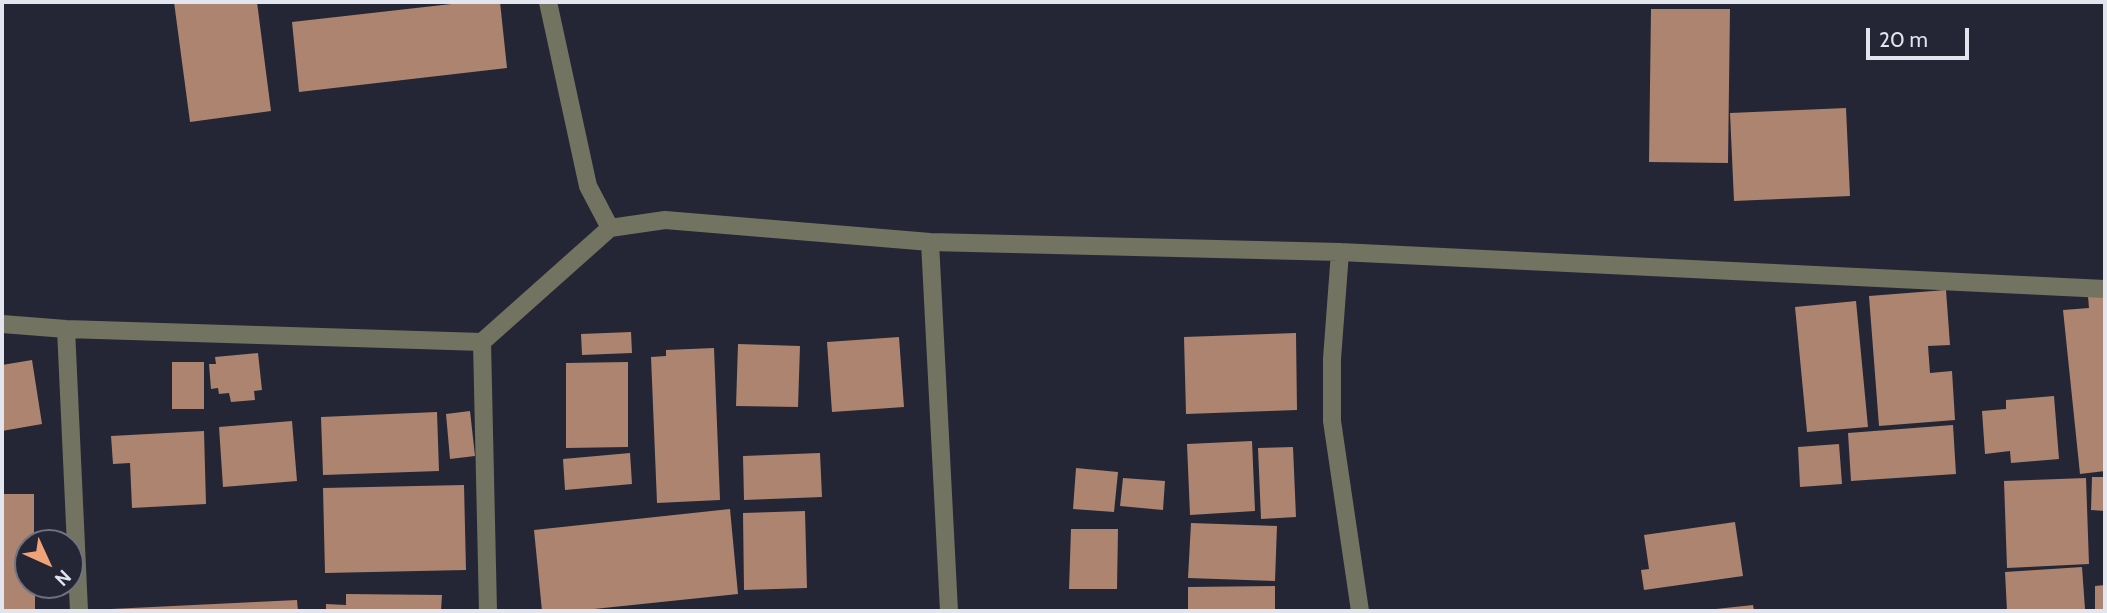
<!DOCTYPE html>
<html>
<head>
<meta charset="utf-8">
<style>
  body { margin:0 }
  #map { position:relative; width:2107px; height:613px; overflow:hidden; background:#242635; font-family:Cabin,sans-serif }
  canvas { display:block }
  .frame { position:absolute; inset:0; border:4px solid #e2e4ee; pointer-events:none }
  .north { position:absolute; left:14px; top:529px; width:70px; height:70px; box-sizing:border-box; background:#242635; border:2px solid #70727f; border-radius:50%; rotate:135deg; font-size:19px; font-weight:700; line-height:28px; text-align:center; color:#e2e4ee }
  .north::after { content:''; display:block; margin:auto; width:24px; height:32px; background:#f0a279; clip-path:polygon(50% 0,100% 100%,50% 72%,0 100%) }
  .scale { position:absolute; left:1866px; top:28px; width:103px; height:32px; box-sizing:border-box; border:4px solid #e2e4ee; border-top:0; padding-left:9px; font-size:21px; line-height:24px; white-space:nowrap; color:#e2e4ee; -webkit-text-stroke:5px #242635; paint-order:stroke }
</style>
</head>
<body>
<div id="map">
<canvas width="2107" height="613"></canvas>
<div class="frame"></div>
<div class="north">N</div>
<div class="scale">20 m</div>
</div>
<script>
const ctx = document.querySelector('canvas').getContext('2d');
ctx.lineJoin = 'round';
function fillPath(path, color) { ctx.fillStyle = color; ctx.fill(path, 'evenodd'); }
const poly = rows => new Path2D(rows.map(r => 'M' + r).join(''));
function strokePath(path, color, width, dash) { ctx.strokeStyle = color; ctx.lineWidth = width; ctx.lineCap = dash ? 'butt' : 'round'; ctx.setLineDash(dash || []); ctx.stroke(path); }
fillPath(poly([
  [174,2,257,2,271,111,190,122],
  [469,2,500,2,507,68,299,92,292,22],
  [1651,9,1730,9,1728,163,1649,162],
  [1846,108,1850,196,1734,201,1730,113],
  [1946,290,1950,345,1928,346,1930,373,1952,371,1955,420,1879,426,1869,296],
  [2105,295,2105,471,2080,474,2063,310,2089,308,2088,296],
  [1856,301,1868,427,1807,432,1795,307],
  [631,332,632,353,582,355,581,334],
  [1296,333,1297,410,1186,414,1184,337],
  [899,337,904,407,832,412,827,342],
  [738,344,800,346,798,407,736,406],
  [714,348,720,500,657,503,651,357,666,356,666,350],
  [258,353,262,390,254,391,255,400,231,402,229,393,219,394,218,388,211,389,209,364,216,364,215,357],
  [32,360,42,424,2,431,2,365],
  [172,362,204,362,204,409,172,409],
  [628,362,628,447,566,448,566,363],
  [2054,396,2059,459,2011,463,2010,451,1985,454,1982,411,2006,409,2006,400],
  [470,411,475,456,450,459,446,414],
  [437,412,439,471,323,475,321,417],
  [292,421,297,481,223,487,219,427],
  [1953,425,1956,474,1851,481,1848,433],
  [204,431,206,504,132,508,130,463,113,464,111,436],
  [1252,441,1255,511,1190,515,1187,444],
  [1839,444,1842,484,1800,487,1798,447],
  [1293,447,1296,517,1261,519,1258,448],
  [630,453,632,484,565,490,563,459],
  [820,453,822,497,744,500,743,456],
  [1076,468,1118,472,1114,512,1073,509],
  [2092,477,2105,477,2105,511,2091,510],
  [1123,478,1165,481,1163,510,1120,506],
  [2086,478,2089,564,2007,568,2004,481],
  [464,485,466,570,325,573,323,488],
  [2,494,34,494,34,543,28,543,28,585,35,585,35,611,2,611],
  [730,509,738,594,575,611,542,611,534,530],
  [805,511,807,588,744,590,743,513],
  [1735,522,1743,576,1644,590,1641,570,1649,569,1644,535],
  [1191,523,1277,526,1275,581,1188,578],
  [1071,529,1118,529,1117,589,1069,589],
  [2082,567,2085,609,2072,611,2007,611,2005,572],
  [2105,585,2105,611,2095,611,2095,586],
  [1275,586,1275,611,1188,611,1188,587],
  [346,594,442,595,441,611,326,611,326,604,346,605],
  [297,600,298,611,111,611,111,609],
  [1753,605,1754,611,1716,611,1716,609]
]), '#ac846f');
strokePath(poly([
  [548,2,588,186,610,228],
  [930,242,949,611],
  [1340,252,1332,359,1332,421,1360,611],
  [2,324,66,329,482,342,610,228,665,220,930,242,1340,252,2105,289],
  [66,329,79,611],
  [482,342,488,611]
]), '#737361', 18);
</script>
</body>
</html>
